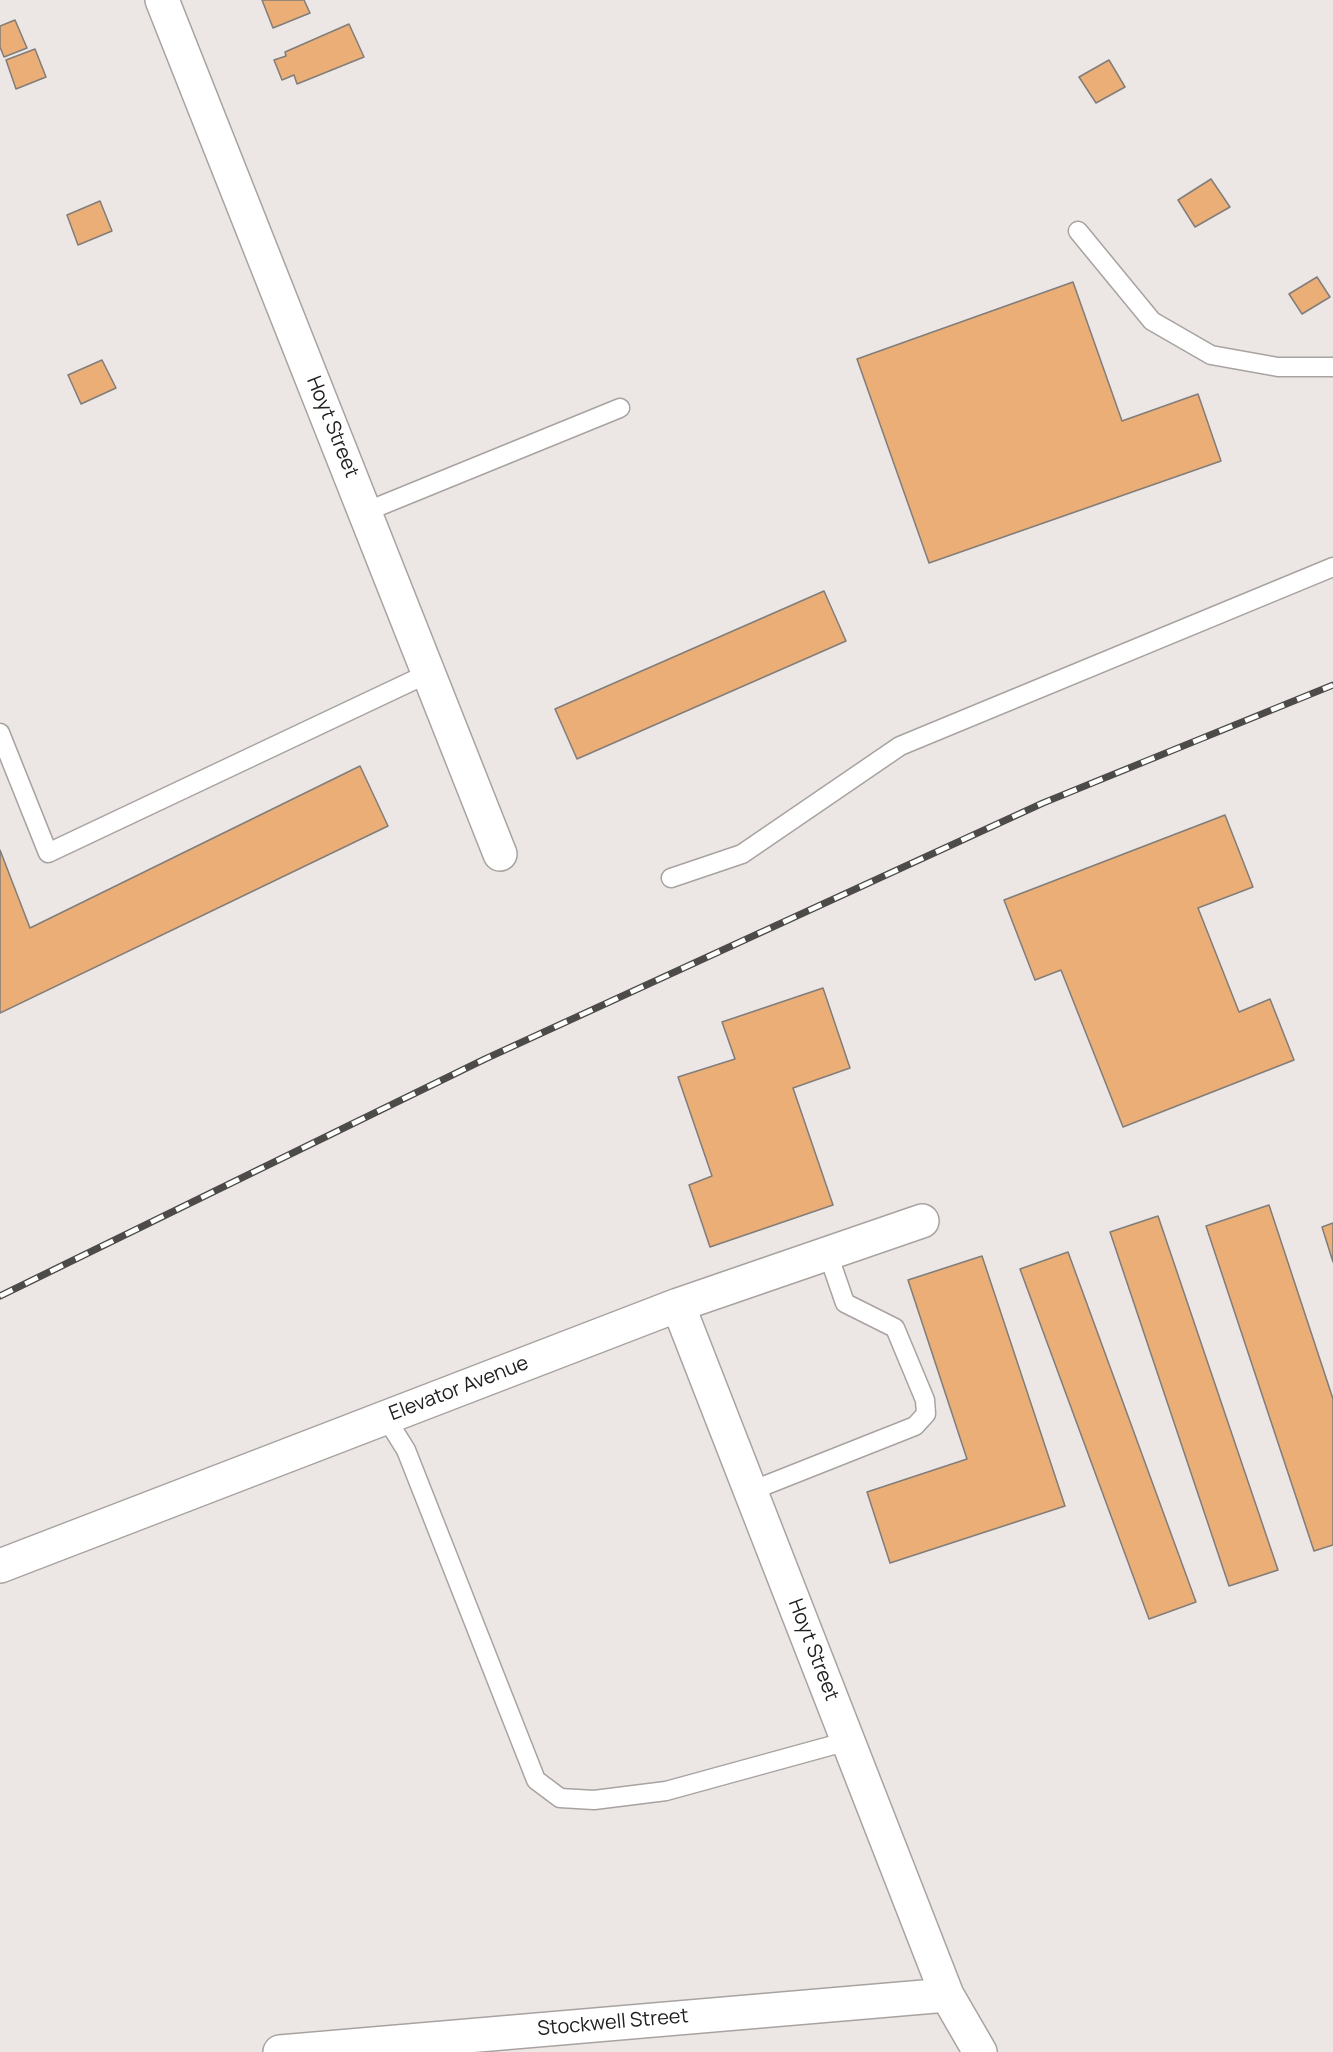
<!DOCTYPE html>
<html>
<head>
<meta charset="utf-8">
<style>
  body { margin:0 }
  canvas { display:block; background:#ece6e4 }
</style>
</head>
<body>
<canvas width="1333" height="2052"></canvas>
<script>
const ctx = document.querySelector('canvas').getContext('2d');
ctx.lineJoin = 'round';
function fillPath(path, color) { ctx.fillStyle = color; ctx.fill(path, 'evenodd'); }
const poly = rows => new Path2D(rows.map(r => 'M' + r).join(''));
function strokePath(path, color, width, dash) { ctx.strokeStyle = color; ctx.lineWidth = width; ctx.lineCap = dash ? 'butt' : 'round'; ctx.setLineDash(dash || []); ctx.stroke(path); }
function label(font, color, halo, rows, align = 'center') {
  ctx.font = font + ' Manrope,sans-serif'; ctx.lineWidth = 5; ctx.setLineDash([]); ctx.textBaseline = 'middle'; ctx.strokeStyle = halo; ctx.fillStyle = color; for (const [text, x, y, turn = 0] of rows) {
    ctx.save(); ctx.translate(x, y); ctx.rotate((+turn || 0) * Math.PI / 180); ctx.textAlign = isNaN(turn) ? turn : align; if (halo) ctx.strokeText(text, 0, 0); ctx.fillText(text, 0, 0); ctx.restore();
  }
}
const building = poly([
  [262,0,304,0,310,13,273,28,262,0],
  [15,20,27,48,4,57,0,47,0,26,15,20],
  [349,24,364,57,297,84,294,75,282,80,274,60,286,56,285,52,349,24],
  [35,49,46,77,16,89,6,60,35,49],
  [1109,60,1125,87,1096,103,1079,77,1109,60],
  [1211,179,1230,207,1195,227,1178,200,1211,179],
  [100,201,112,231,78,245,67,215,100,201],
  [1317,277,1330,297,1302,314,1289,294,1317,277],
  [1073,282,1122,421,1198,394,1221,461,929,563,857,359,1073,282],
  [102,360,116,388,81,404,68,375,102,360],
  [824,591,846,641,577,759,555,709,824,591],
  [360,766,388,826,0,1013,0,850,30,928,360,766],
  [1225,815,1253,887,1198,908,1239,1012,1270,999,1294,1060,1123,1127,1061,970,1035,980,1004,900,1225,815],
  [823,988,850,1068,793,1088,833,1205,710,1247,689,1185,712,1176,678,1077,735,1059,722,1022,823,988],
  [1269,1205,1333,1399,1333,1545,1314,1551,1206,1226,1269,1205],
  [1158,1216,1278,1570,1229,1586,1110,1232,1158,1216],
  [1333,1223,1333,1262,1322,1227,1333,1223],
  [1068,1252,1196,1602,1149,1619,1020,1269,1068,1252],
  [982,1256,1065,1506,890,1563,867,1492,967,1459,908,1280,982,1256]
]);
fillPath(building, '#eaae76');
strokePath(building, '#817d7a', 1.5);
const lane = poly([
  [1078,231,1152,321,1211,355,1278,367,1333,367],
  [365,512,620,408],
  [0,733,48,853,429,673],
  [671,878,742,854,900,746,1333,567],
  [386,1418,406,1450,536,1780,560,1798,594,1800,666,1791,848,1741],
  [751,1491,915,1426,926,1414,925,1400,895,1328,845,1303,828,1254]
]);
const street = poly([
  [162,0,500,854],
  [678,1305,947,1995,980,2052],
  [0,1566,678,1305,922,1221],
  [280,2052,947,1995]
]);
strokePath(lane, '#a8a3a1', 21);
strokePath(street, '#a8a3a1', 36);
strokePath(lane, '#fff', 18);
strokePath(street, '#fff', 33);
const rail = poly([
  [0,1296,485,1059,1043,803,1333,685]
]);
strokePath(rail, '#4d4b49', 7);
strokePath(rail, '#fff', 4.5, [14]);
label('20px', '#22201f', '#fff', [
  ["Hoyt Street",332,427,68],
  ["Elevator Avenue",459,1389,-21],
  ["Hoyt Street",813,1650,69],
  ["Stockwell Street",613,2023,-5]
]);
</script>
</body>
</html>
